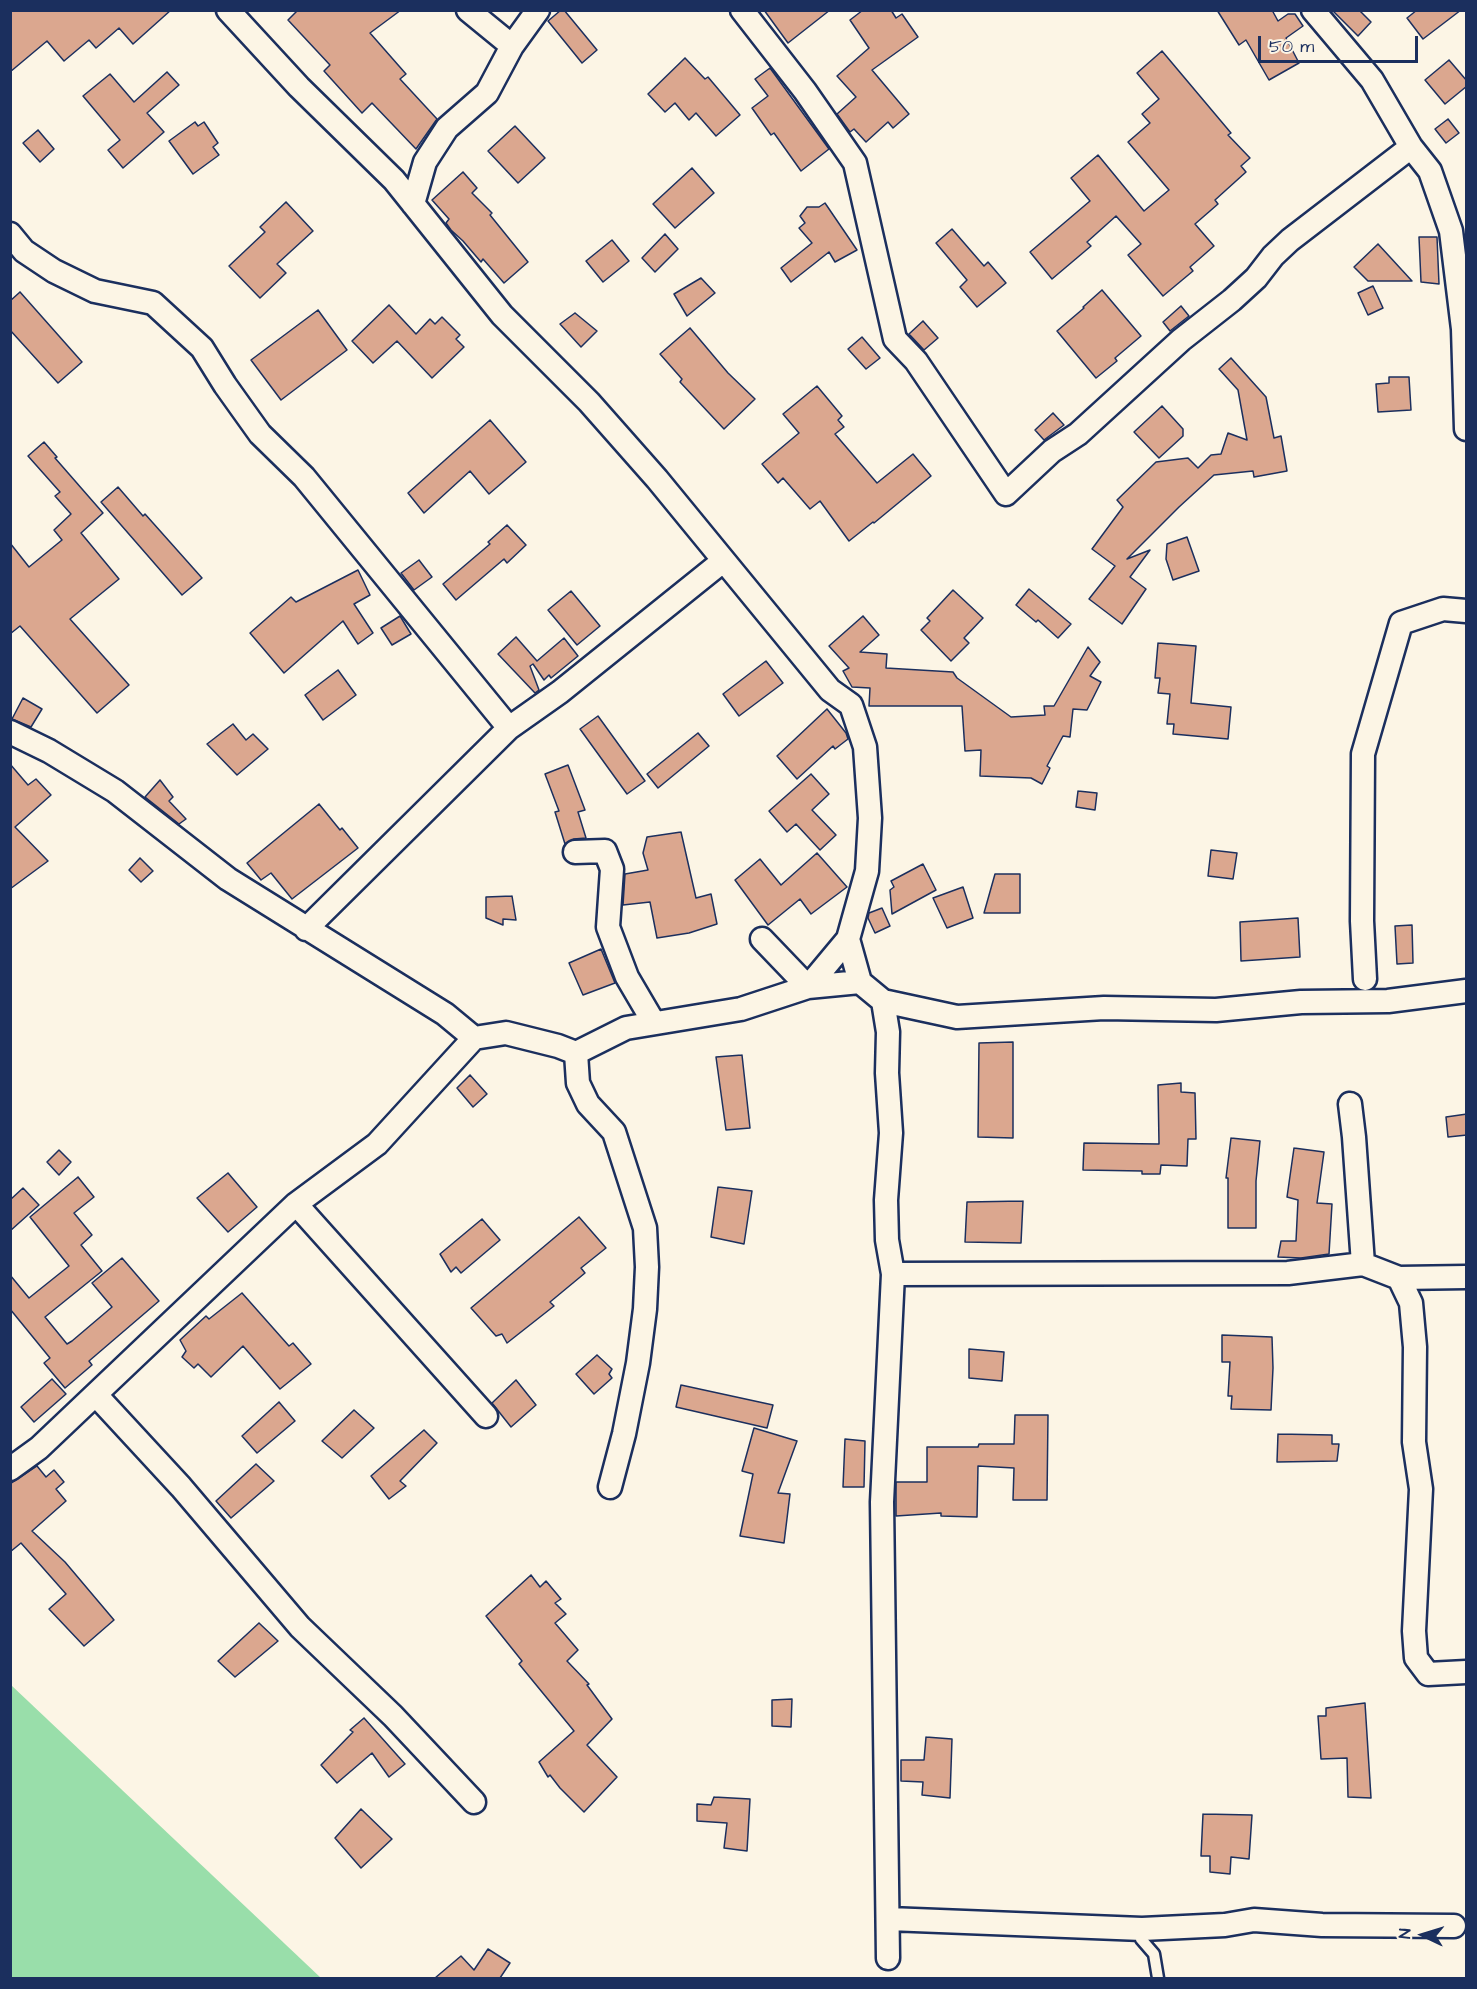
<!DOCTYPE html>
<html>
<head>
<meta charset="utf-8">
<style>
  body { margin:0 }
  #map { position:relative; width:1477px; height:1989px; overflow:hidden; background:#fcf5e5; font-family:"Architects Daughter",sans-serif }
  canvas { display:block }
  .frame { position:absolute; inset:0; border:12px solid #1b2f5e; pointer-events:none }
  .north { position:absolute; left:1393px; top:1905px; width:60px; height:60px; -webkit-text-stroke:4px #fcf5e5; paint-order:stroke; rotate:274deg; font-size:16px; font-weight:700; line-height:24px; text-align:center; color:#1b2f5e }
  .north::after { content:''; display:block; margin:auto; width:21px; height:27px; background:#1b2f5e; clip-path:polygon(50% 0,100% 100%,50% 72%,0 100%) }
  .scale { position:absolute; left:1258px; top:36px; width:160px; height:27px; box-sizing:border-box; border:3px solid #1b2f5e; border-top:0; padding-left:8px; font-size:18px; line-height:21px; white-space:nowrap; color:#1b2f5e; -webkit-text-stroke:4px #fcf5e5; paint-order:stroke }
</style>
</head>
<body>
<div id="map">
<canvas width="1477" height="1989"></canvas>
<div class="frame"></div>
<div class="north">N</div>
<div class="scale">50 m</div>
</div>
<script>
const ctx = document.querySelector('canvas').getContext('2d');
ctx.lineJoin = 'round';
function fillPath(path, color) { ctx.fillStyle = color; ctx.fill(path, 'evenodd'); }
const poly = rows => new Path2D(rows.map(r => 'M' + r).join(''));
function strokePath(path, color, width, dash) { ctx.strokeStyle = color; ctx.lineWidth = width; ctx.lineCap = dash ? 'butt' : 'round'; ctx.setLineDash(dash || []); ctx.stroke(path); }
fillPath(poly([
  [10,1685,11,1685,321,1978,11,1978]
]), '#99deaa');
const building = poly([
  [10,10,171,10,133,44,119,28,96,48,89,40,64,61,47,41,10,72,10,10],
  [298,10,401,10,370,33,406,74,400,79,437,119,416,149,372,103,362,113,324,71,330,65,288,20,298,10],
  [561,10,564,10,597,50,582,63,548,21,561,10],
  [764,10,830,10,788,43,764,10],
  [863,10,891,10,896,18,902,14,918,37,872,70,909,114,893,128,888,122,866,142,854,129,850,132,837,114,856,97,837,76,869,48,850,20,863,10],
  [1217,10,1272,10,1278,21,1288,14,1295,14,1303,26,1286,38,1299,63,1269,80,1246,40,1239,45,1217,10],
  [1332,10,1359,10,1371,22,1358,36,1332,10],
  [1417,10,1461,10,1423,39,1407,18,1417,10],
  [1162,51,1231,133,1228,135,1250,158,1241,166,1246,172,1215,200,1218,204,1195,224,1214,246,1190,267,1193,271,1163,296,1128,255,1141,244,1116,216,1087,242,1091,246,1052,279,1030,252,1090,201,1071,178,1098,155,1144,211,1169,190,1128,142,1150,123,1142,114,1159,99,1137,73,1162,51],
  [685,58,705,79,708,77,740,115,716,136,696,113,689,120,675,103,665,112,648,94,685,58],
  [1449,60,1467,81,1467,86,1445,104,1425,80,1449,60],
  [770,68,829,149,801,171,774,133,771,135,752,108,768,96,755,79,770,68],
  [167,72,179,85,147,113,164,132,123,168,108,150,120,140,83,96,110,74,134,102,167,72],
  [1448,119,1459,133,1446,143,1435,129,1448,119],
  [195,122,198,126,204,122,218,143,213,147,219,155,193,174,169,141,195,122],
  [515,126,545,158,518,183,488,151,515,126],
  [38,130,54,149,40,162,23,143,38,130],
  [692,168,714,193,675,228,653,204,692,168],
  [463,172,477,188,472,193,492,213,490,215,528,262,504,283,483,259,481,262,463,241,451,230,446,223,449,219,432,200,463,172],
  [286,202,313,231,277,264,286,273,260,298,229,266,265,232,260,227,286,202],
  [825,203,857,250,835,262,829,252,791,282,781,268,812,243,799,228,805,223,800,216,807,207,819,207,825,203],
  [952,229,984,266,988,262,1006,283,977,307,960,287,967,280,936,243,952,229],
  [665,234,678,249,655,272,642,258,665,234],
  [1419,237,1437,237,1439,284,1421,282,1419,237],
  [612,240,629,261,603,282,586,261,612,240],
  [1378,244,1412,281,1368,281,1354,267,1378,244],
  [701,278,715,293,687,316,674,294,701,278],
  [1373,286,1383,308,1368,315,1358,293,1373,286],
  [1102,290,1141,336,1115,358,1117,361,1096,378,1057,331,1084,308,1083,307,1102,290],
  [20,292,82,362,58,383,10,330,10,301,20,292],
  [389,305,416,334,430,319,435,324,442,317,460,335,456,339,464,347,432,378,397,341,373,363,352,341,389,305],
  [1181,306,1189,316,1170,331,1163,322,1181,306],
  [318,310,347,350,281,400,251,360,318,310],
  [575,313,597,331,581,347,560,324,575,313],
  [923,321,938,338,924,350,909,334,923,321],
  [690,328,728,373,755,399,724,429,680,382,682,379,660,354,690,328],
  [862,337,880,358,866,369,848,349,862,337],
  [1231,358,1266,397,1274,438,1281,436,1287,471,1254,477,1253,471,1214,475,1179,507,1127,559,1150,550,1130,577,1146,589,1122,624,1089,599,1115,566,1092,549,1123,507,1117,500,1156,462,1188,458,1198,468,1211,455,1221,454,1228,433,1247,440,1238,390,1219,369,1231,358],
  [1389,377,1409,377,1411,410,1378,412,1376,384,1389,383,1389,377],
  [817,386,842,416,838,420,844,427,835,434,877,483,913,454,931,476,874,523,873,522,849,541,820,501,810,509,783,478,778,483,762,464,799,433,783,414,817,386],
  [1162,406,1183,429,1183,436,1159,458,1134,432,1162,406],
  [1053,413,1064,425,1044,440,1035,430,1053,413],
  [490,420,526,462,489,494,470,471,424,513,408,493,490,420],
  [44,442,57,457,55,458,103,513,81,533,119,579,70,619,129,685,97,713,20,626,10,634,10,543,29,567,62,540,54,530,71,514,55,496,60,492,28,456,44,442],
  [118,487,143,516,145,514,202,578,182,595,101,502,118,487],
  [507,525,526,545,507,563,504,559,456,600,443,584,490,544,488,542,507,525],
  [1187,537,1199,571,1173,580,1166,559,1167,544,1187,537],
  [419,560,432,577,414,590,401,573,419,560],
  [358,570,370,595,354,604,373,633,358,644,343,621,284,673,250,633,291,597,296,602,358,570],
  [1029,589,1071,624,1058,638,1038,620,1036,622,1016,605,1029,589],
  [953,590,983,618,964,638,969,643,951,661,921,630,930,621,927,618,953,590],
  [571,591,600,626,577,645,548,610,571,591],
  [400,616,411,634,392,645,381,628,400,616],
  [863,616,879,635,860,652,887,654,886,668,953,672,957,678,1011,717,1045,715,1044,706,1054,706,1088,647,1100,662,1090,676,1101,682,1087,710,1073,709,1070,737,1063,736,1047,766,1050,768,1042,784,1031,778,980,776,981,750,965,751,962,706,869,706,870,688,852,687,843,671,849,668,829,646,863,616],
  [516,637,537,661,564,638,578,656,551,678,549,675,544,680,533,664,530,666,539,690,535,693,498,654,516,637],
  [1158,643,1196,646,1191,703,1231,707,1228,739,1173,734,1174,724,1167,724,1170,694,1158,693,1160,678,1155,678,1158,643],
  [766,661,783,683,739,716,723,694,766,661],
  [338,670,356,695,323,720,305,695,338,670],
  [23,698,42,709,31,727,12,719,23,698],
  [827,709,846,733,848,739,835,749,833,746,797,779,777,756,827,709],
  [598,716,645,781,627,794,580,729,598,716],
  [233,724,246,740,253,734,268,749,237,775,207,744,233,724],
  [698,733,709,746,658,788,647,774,698,733],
  [10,764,28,785,36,779,51,795,15,827,48,861,10,889,10,764],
  [568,765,585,810,578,812,586,838,574,839,565,844,555,812,559,811,545,774,568,765],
  [811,774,829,794,812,810,836,835,820,850,796,824,787,832,769,811,811,774],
  [160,780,173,797,169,801,186,819,179,824,145,797,160,780],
  [1078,791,1097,793,1095,810,1076,807,1078,791],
  [319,804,340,830,342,828,358,848,292,899,271,873,261,880,247,863,319,804],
  [681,832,696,898,711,894,717,924,689,933,657,938,650,902,623,905,625,874,648,870,643,853,647,837,681,832],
  [1211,850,1237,853,1233,879,1208,876,1211,850],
  [817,853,847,887,811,914,800,899,768,925,735,880,760,859,781,885,817,853],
  [140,858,153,871,141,882,129,870,140,858],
  [923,864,936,890,892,914,890,890,894,887,891,881,923,864],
  [995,874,1020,874,1020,913,984,913,995,874],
  [963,887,973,918,947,928,933,898,963,887],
  [512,896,516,920,503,919,503,925,486,918,486,897,512,896],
  [882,908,890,926,875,933,868,918,869,913,882,908],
  [1298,918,1300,957,1241,961,1240,922,1298,918],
  [1412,925,1413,963,1397,964,1395,926,1412,925],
  [601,949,615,983,583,995,569,963,601,949],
  [1013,1042,1013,1138,978,1137,979,1043,1013,1042],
  [742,1055,750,1128,726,1130,716,1057,742,1055],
  [470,1075,487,1094,473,1107,457,1088,470,1075],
  [1181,1083,1181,1092,1195,1093,1196,1139,1188,1139,1187,1166,1161,1165,1160,1174,1142,1174,1142,1171,1083,1170,1084,1143,1159,1144,1158,1085,1181,1083],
  [1467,1114,1467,1135,1448,1137,1446,1117,1467,1114],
  [1231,1138,1260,1141,1256,1181,1256,1228,1228,1228,1228,1178,1226,1178,1231,1138],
  [1294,1148,1324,1152,1317,1203,1332,1204,1329,1254,1301,1258,1278,1257,1281,1241,1296,1241,1298,1200,1287,1197,1294,1148],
  [59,1150,71,1162,59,1175,47,1162,59,1150],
  [228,1173,257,1207,228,1232,197,1198,228,1173],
  [78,1177,94,1197,74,1213,92,1235,81,1245,102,1271,45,1317,67,1344,72,1341,112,1307,92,1283,122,1258,159,1301,89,1361,92,1365,65,1388,44,1363,50,1358,10,1309,10,1275,29,1298,69,1266,30,1217,78,1177],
  [718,1187,752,1191,744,1244,711,1237,718,1187],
  [23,1188,39,1205,10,1231,10,1200,23,1188],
  [1023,1201,1021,1243,965,1242,967,1202,1023,1201],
  [579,1217,606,1248,581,1268,585,1273,550,1302,554,1306,507,1343,502,1334,496,1336,471,1308,579,1217],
  [482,1219,500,1240,461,1273,456,1267,451,1272,440,1254,482,1219],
  [242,1293,289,1346,293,1343,311,1364,280,1389,243,1346,211,1377,198,1364,194,1368,182,1357,186,1351,180,1340,206,1316,209,1319,242,1293],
  [1222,1335,1272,1337,1273,1368,1271,1410,1231,1409,1232,1396,1228,1396,1230,1362,1222,1362,1222,1335],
  [969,1349,1004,1352,1002,1381,969,1378,969,1349],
  [597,1355,612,1369,609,1374,612,1378,594,1394,576,1374,597,1355],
  [52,1379,66,1394,34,1422,21,1407,52,1379],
  [516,1380,536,1405,511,1427,492,1403,516,1380],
  [681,1385,773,1405,767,1428,676,1407,681,1385],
  [279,1402,295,1421,257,1453,242,1436,279,1402],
  [354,1410,374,1428,342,1458,322,1441,354,1410],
  [1015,1415,1048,1415,1047,1500,1013,1500,1014,1468,978,1466,977,1517,941,1516,941,1513,896,1516,896,1482,927,1482,927,1447,978,1447,979,1444,1014,1444,1015,1415],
  [754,1428,797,1441,778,1493,790,1494,784,1543,740,1536,753,1474,742,1471,754,1428],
  [424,1430,437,1443,400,1481,406,1486,389,1499,371,1476,424,1430],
  [1278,1434,1332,1435,1332,1444,1339,1444,1337,1461,1277,1462,1278,1434],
  [845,1439,865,1441,864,1487,843,1487,845,1439],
  [256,1464,274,1481,231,1518,216,1501,256,1464],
  [37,1466,46,1477,54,1470,64,1482,56,1489,66,1501,32,1531,65,1562,114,1620,84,1646,49,1609,66,1594,21,1543,10,1552,10,1484,37,1466],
  [531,1575,540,1587,546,1581,561,1599,555,1603,566,1614,555,1623,578,1650,567,1661,589,1684,587,1685,612,1719,587,1745,617,1777,584,1812,560,1788,550,1775,548,1777,539,1762,574,1731,519,1664,522,1661,486,1616,531,1575],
  [259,1623,278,1641,235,1677,218,1661,259,1623],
  [792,1699,791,1727,772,1726,772,1700,792,1699],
  [1365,1703,1371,1798,1348,1797,1347,1758,1321,1759,1318,1716,1326,1716,1326,1708,1365,1703],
  [364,1718,405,1764,389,1777,372,1753,337,1783,321,1765,353,1732,350,1730,364,1718],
  [926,1737,952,1739,950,1798,922,1795,923,1782,901,1781,901,1760,924,1760,926,1737],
  [714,1797,750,1799,747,1851,724,1848,727,1823,697,1821,697,1804,711,1805,714,1797],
  [361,1809,392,1839,361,1868,335,1838,361,1809],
  [1203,1814,1252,1815,1249,1859,1231,1857,1230,1874,1210,1872,1210,1856,1201,1856,1203,1814],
  [488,1949,510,1963,500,1978,435,1978,461,1956,474,1970,488,1949]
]);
fillPath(building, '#dba78f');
strokePath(building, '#1b2f5e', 1.5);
const lane = poly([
  [1142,1929,1141,1939,1154,1954,1158,1978]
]);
const street = poly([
  [228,10,299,87,394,180,502,315,589,402,657,479,830,690,851,705,865,747,870,818,867,871,848,939,808,987,860,982,883,1001,957,1017,1104,1008,1216,1010,1301,1002,1388,1001,1466,991],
  [468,10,512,46],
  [742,10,805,91,855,163,895,339,916,361,1006,494,1052,451,1078,434,1181,340,1232,300,1256,278,1273,256,1290,240,1411,147],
  [1313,10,1372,80,1411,147,1430,171,1451,231,1463,329,1466,429],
  [413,204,425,162,447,128,487,93,512,46,538,10],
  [10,234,24,251,54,271,95,291,153,303,202,348,225,385,260,434,304,477,509,728],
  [10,732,49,751,115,791,228,879,445,1014,474,1038,506,1033,558,1046,576,1053,626,1028,741,1009,808,987,762,939],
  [575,852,605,851,612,869,608,927,627,977,654,1023],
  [306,929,509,728,560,692,723,561],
  [848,939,860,982],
  [1365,979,1362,921,1363,754,1401,623,1443,609,1466,611],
  [883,1001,888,1032,887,1073,891,1133,886,1200,887,1240,893,1274,882,1502,888,1958],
  [576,1053,578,1083,588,1104,614,1132,645,1228,647,1267,645,1309,638,1363,624,1434,610,1487],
  [296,1204,486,1416],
  [1363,1264,1399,1278,1466,1277],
  [893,1274,1288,1273,1363,1264,1354,1137,1350,1104],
  [1399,1278,1411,1303,1415,1347,1414,1442,1421,1489,1414,1631,1416,1658,1428,1674,1466,1672],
  [96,1395,181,1487,300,1627,393,1716,474,1802],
  [10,1469,39,1448,296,1204,377,1144,474,1038],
  [889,1919,1142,1929,1225,1925,1254,1920,1322,1925,1454,1926]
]);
strokePath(lane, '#1b2f5e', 15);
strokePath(street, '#1b2f5e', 27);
strokePath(lane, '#fcf5e5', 10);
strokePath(street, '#fcf5e5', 22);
</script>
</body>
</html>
